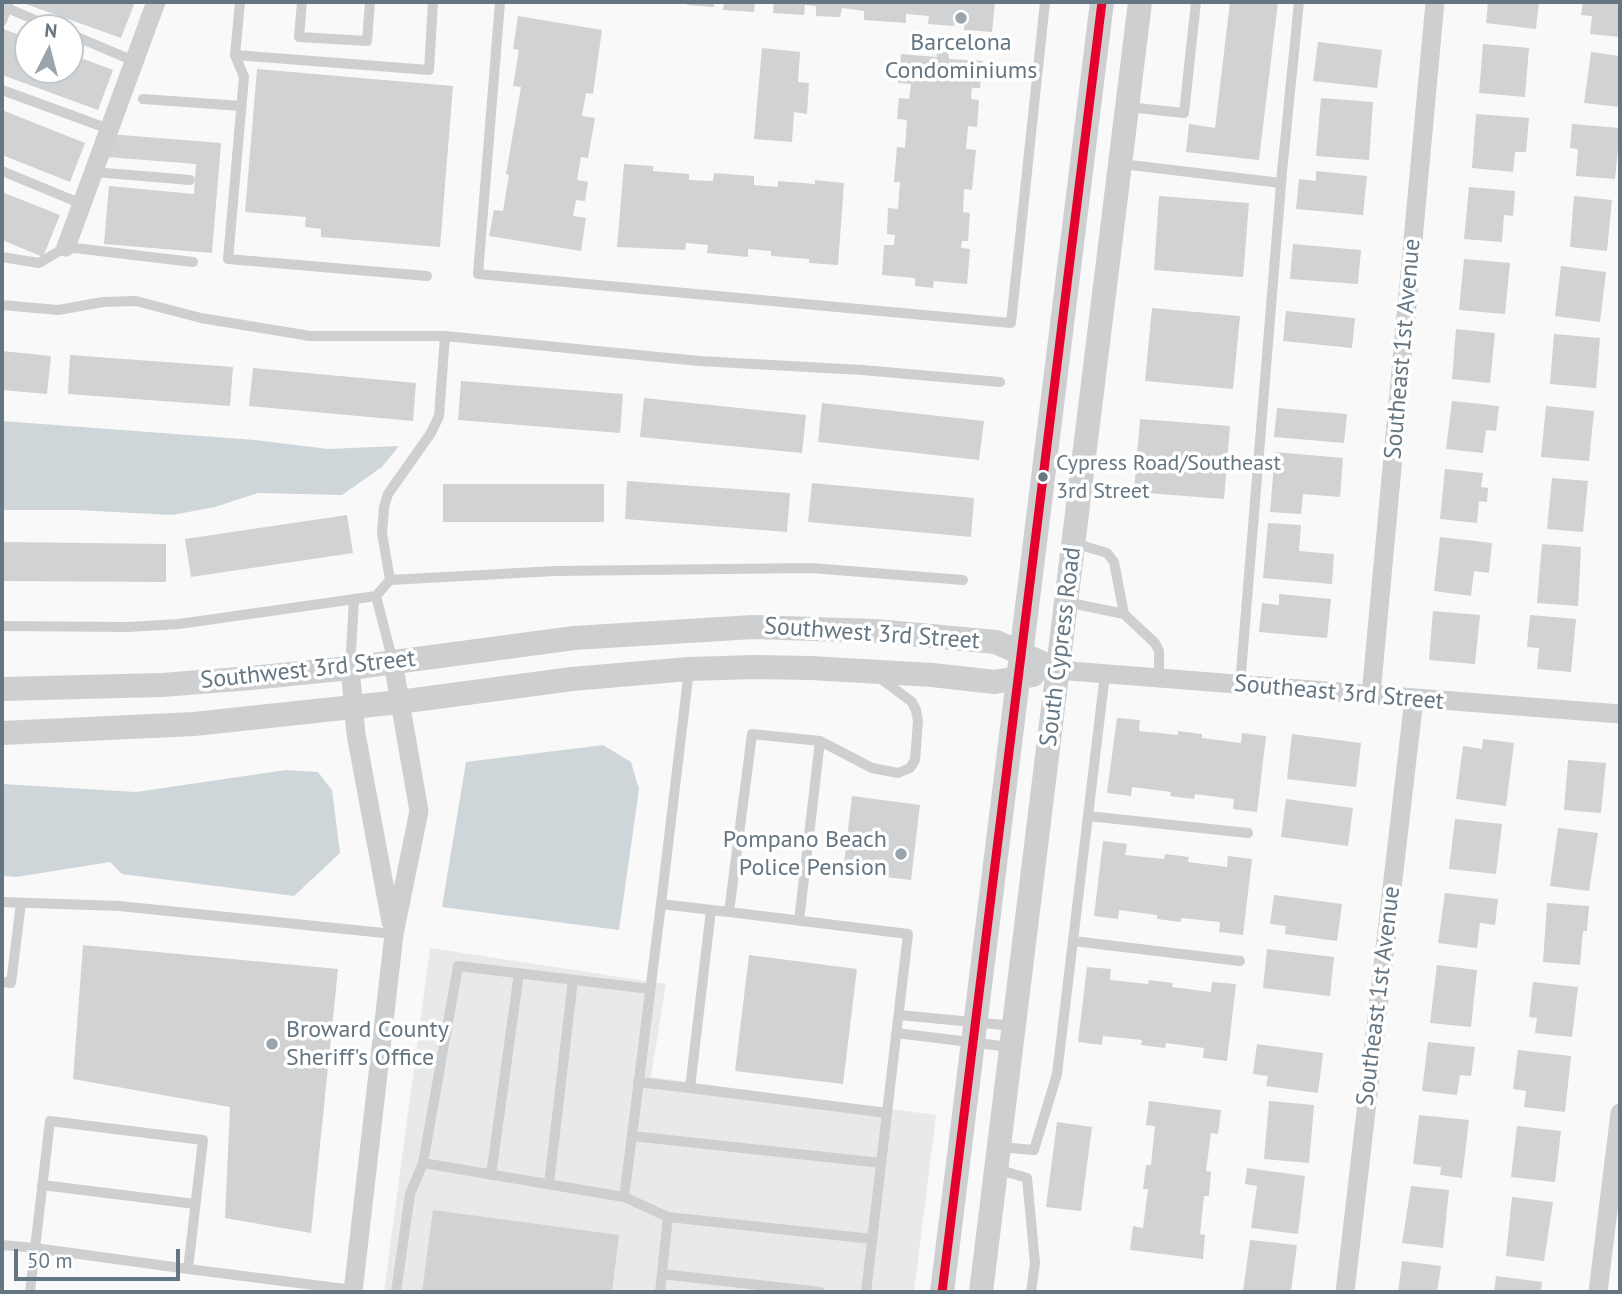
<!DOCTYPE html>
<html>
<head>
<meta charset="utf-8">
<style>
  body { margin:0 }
  #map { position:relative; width:1622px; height:1294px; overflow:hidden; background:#f9f9f9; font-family:"PT Sans",sans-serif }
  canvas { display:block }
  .frame { position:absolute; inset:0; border:4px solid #657683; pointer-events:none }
  .north { position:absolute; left:14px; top:14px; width:70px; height:70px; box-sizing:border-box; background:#fff; border:2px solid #c1c8cd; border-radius:50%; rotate:6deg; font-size:19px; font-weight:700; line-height:28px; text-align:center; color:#657683 }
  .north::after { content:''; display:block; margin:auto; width:24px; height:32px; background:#99a4ac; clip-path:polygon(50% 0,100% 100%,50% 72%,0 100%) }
  .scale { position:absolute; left:14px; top:1249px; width:166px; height:32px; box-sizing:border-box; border:4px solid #657683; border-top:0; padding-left:9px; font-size:21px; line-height:24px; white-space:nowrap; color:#657683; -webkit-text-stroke:5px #fff; paint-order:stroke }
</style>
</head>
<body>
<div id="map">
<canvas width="1622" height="1294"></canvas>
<div class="frame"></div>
<div class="north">N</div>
<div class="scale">50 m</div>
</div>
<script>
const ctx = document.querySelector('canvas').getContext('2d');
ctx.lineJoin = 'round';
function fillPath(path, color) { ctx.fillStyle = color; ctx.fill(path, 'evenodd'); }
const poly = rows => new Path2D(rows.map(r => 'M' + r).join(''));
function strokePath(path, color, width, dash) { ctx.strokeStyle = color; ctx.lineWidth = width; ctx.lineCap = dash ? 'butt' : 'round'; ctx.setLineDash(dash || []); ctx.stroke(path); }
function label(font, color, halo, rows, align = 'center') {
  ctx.font = font + ' "PT Sans",sans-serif'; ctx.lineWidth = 7; ctx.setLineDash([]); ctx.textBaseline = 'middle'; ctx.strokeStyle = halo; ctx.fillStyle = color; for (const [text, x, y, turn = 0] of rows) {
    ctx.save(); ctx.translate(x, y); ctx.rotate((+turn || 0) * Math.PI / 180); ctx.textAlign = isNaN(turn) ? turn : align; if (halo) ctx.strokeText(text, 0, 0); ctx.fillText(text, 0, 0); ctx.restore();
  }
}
fillPath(poly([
  [430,948,666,984,651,1077,936,1115,914,1292,384,1292]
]), '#e8e9e9');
fillPath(poly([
  [2,421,255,440,328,449,399,446,382,467,342,495,258,493,215,507,172,515,77,510,2,510],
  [603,745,631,762,639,789,619,930,442,907,466,762],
  [286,770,318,772,332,790,340,853,294,896,122,874,110,862,16,877,2,876,2,784,136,792]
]), '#ced6d9');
fillPath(poly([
  [20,2,135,2,121,38],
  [688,2,714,2,714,7,687,5],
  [724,2,755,2,754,12,723,10],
  [774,2,995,2,992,32,964,30,965,19,955,19,954,26,928,24,929,16,906,14,906,23,864,20,864,11,842,8,840,17,816,16,816,6,805,5,804,15,773,13],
  [1230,2,1278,2,1259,160,1186,152,1189,124,1215,128],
  [1488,2,1539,2,1536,29,1486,23],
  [1583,2,1620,2,1620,37,1590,34,1592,16,1581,15],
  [518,16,602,30,593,94,586,93,582,116,595,118,588,158,581,157,577,180,588,182,585,201,576,200,573,216,586,218,581,251,489,236,494,210,503,211,509,175,506,174,521,87,513,86,519,50,513,49],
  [3,29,28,38,28,70,70,70,70,54,113,70,98,110,2,75],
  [1318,42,1382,50,1377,88,1313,81],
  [1483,44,1529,48,1525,97,1479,93],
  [762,48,800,52,798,82,809,83,807,114,794,112,792,142,754,139],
  [936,51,948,52,949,59,983,61,980,88,972,88,971,99,979,100,977,127,968,126,966,149,976,150,972,190,964,189,963,212,970,213,968,241,962,241,961,248,970,249,967,284,934,281,933,288,915,286,915,278,882,275,884,245,894,245,895,235,887,234,888,208,898,209,900,182,894,182,897,147,905,148,907,120,897,119,899,98,909,99,911,84,898,83,901,54,937,57],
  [1591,52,1620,56,1620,107,1584,103],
  [257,69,453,86,440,247,321,237,321,229,305,227,306,217,245,212],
  [1321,98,1373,102,1369,160,1316,156],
  [2,110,85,143,70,182,2,155],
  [1476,114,1529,118,1526,152,1515,152,1513,172,1472,168],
  [1572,124,1620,128,1615,179,1576,176,1578,149,1570,148],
  [109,134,221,143,212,253,104,244,109,186,194,194,196,164,107,157],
  [624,164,653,166,653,171,689,174,689,180,713,181,714,173,754,176,754,185,778,187,778,181,815,184,815,180,844,183,838,265,809,263,809,259,771,256,771,251,748,249,748,257,707,253,708,245,686,243,685,250,617,247],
  [1316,171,1367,176,1363,215,1296,209,1299,179,1316,181],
  [1469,187,1515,191,1513,216,1504,215,1502,242,1464,239],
  [2,192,60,215,43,257,2,240],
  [1159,196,1249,203,1243,277,1154,270],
  [1574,196,1612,200,1607,251,1570,247],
  [1293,244,1361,250,1358,284,1290,279],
  [1464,259,1510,263,1505,314,1459,310],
  [1561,266,1606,272,1600,322,1555,316],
  [1152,308,1240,316,1233,389,1145,381],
  [1286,311,1355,318,1352,348,1283,341],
  [1456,329,1495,333,1490,383,1452,379],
  [1554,334,1600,338,1596,388,1550,384],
  [2,351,51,356,47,394,2,390],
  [70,355,233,367,230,406,68,394],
  [253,368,416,383,413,421,249,406],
  [461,381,623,394,620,433,458,420],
  [644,398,806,415,802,453,640,437],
  [1452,401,1499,406,1496,431,1486,430,1483,453,1446,449],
  [822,403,984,421,979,460,818,442],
  [1546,406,1594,411,1589,461,1541,457],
  [1277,408,1347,414,1344,443,1274,437],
  [1140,419,1230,426,1224,499,1134,492],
  [1275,452,1343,458,1340,497,1303,494,1301,514,1270,512],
  [1445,469,1483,473,1481,487,1488,488,1487,502,1479,501,1477,523,1440,519],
  [1552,478,1588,481,1583,532,1547,529],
  [627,481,790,493,787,532,625,519],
  [812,483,974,498,971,537,808,522],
  [443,484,604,484,604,522,443,522],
  [347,515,353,553,191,577,185,539],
  [1268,523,1301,525,1299,551,1334,554,1332,584,1263,578],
  [1440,537,1492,543,1489,573,1474,571,1471,596,1434,591],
  [4,542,166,544,166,582,3,581],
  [1542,544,1581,547,1578,606,1537,603],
  [1279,594,1331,599,1327,638,1259,632,1262,603,1279,605],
  [1433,611,1480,615,1475,664,1429,660],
  [1530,615,1576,619,1571,672,1537,669,1539,648,1527,647],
  [1117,718,1140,720,1139,731,1178,735,1178,731,1202,734,1202,738,1241,743,1242,733,1266,736,1257,812,1233,809,1234,799,1195,794,1194,799,1170,796,1171,792,1132,787,1131,796,1107,793],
  [1292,734,1361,743,1356,787,1287,779],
  [1483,739,1514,743,1506,806,1456,799,1463,746,1482,749],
  [1568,760,1606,763,1601,813,1564,810],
  [852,796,920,805,911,880,843,872],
  [1286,799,1353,808,1348,846,1281,837],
  [1455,819,1502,824,1496,874,1449,869],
  [1558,828,1598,833,1589,891,1550,886],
  [1103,841,1127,844,1125,855,1164,859,1165,854,1189,857,1188,862,1227,867,1228,856,1252,859,1243,935,1219,932,1220,922,1181,918,1181,922,1157,919,1157,915,1119,910,1118,919,1094,916],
  [1445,893,1498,899,1495,925,1480,923,1477,948,1438,943],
  [1274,895,1342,904,1337,941,1285,934,1286,926,1270,924],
  [1547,903,1589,906,1587,931,1583,931,1580,965,1543,962],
  [83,945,338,969,311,1233,225,1218,230,1107,73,1079],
  [1267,949,1334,957,1330,996,1263,988],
  [749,955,857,969,843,1084,735,1071],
  [1437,965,1477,970,1471,1027,1430,1023],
  [1087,967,1111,969,1110,980,1148,984,1149,980,1173,983,1172,987,1211,992,1212,982,1236,984,1227,1061,1203,1058,1204,1048,1166,1043,1165,1048,1141,1045,1142,1040,1103,1036,1102,1045,1078,1042],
  [1533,982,1578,987,1572,1037,1535,1033,1537,1018,1529,1017],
  [1428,1042,1475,1047,1471,1076,1460,1075,1457,1095,1422,1091],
  [1257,1044,1323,1053,1318,1093,1266,1086,1268,1076,1253,1074],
  [1518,1050,1571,1056,1565,1112,1524,1107,1526,1091,1513,1089],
  [1149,1101,1221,1110,1218,1134,1211,1133,1206,1171,1211,1172,1209,1196,1204,1196,1200,1234,1205,1235,1203,1259,1130,1250,1133,1226,1143,1228,1148,1189,1143,1189,1146,1165,1151,1165,1155,1126,1146,1125],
  [1269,1101,1314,1105,1309,1163,1264,1159],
  [1419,1115,1469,1120,1462,1178,1440,1175,1441,1167,1413,1164],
  [1057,1122,1092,1127,1081,1211,1046,1207],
  [1517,1126,1561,1131,1555,1182,1511,1177],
  [1247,1168,1305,1176,1298,1234,1251,1228,1257,1186,1245,1184],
  [1411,1186,1449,1190,1443,1248,1402,1243],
  [1512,1197,1553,1202,1544,1261,1506,1256],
  [433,1210,619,1235,612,1292,422,1292],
  [1250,1240,1297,1245,1291,1292,1243,1292],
  [1402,1261,1441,1266,1437,1292,1398,1292],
  [1496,1276,1542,1282,1541,1292,1494,1292]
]), '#d0d2d3');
strokePath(poly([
  [240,2,235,55,429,70,433,2],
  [302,2,299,37,367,41,370,2],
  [500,2,478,274,1011,323,1045,2],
  [7,8,54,28],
  [2,21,9,2],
  [70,34,134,61],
  [235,55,244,77,228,259,427,276],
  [2,90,109,129],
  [143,99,241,106],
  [1128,107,1184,113,1196,2],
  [1122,164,1281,183],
  [2,171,82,204],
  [94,172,190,180],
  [2,257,39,263,66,247,193,262],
  [2,305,58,310,103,302,136,301,201,318,310,336,445,336],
  [1074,543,1107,553,1114,562,1124,614,1155,643,1159,651,1159,678],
  [390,580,382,533,384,507,388,494,431,433,439,416,445,336,699,361,862,370,1000,382],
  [376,596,393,662],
  [1066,602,1124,614],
  [2,626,128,627,179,624,376,596,390,580,555,571,811,568,963,580],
  [350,668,354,600],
  [689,670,661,904,729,912],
  [1240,685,1282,172,1299,2],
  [1088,816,1248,833],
  [2,902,119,906,394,934],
  [711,910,690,1088,887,1113],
  [799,921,820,741],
  [1073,941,1240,961],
  [2,982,11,983,21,903],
  [650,989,458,966,423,1163,624,1197,632,1136,661,904],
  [899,1015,1014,1026],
  [896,1033,1010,1047],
  [638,1082,690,1088],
  [632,1136,881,1163],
  [999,1147,1034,1150,1057,1074,1105,674],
  [997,1169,1027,1178,1035,1263,1031,1292],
  [491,1175,519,973],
  [549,1184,573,980],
  [42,1185,195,1204],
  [624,1197,668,1217],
  [2,1245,35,1248,188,1269,203,1140,50,1121,35,1248,30,1292],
  [188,1269,353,1290],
  [662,1274,820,1292],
  [396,1292,410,1194,423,1163],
  [660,1292,668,1217,872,1239],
  [866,1292,908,934,729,912,752,734,820,741,872,768,898,773,910,768,915,760,918,721,916,710,912,702,880,678]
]), '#cecfd0', 10);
strokePath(poly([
  [66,247,156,2],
  [350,668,356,734,391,922],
  [1057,670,1620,714],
  [1371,695,1435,2],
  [353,1292,394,934,419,811,393,662],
  [1345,1292,1414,699],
  [1598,1292,1620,1113]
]), '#cecfd0', 19);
strokePath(poly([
  [2,689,162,685,251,678,350,668,574,638,753,627,876,631,996,642,1057,670],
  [2,733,194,724,399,702,572,679,689,669,754,667,811,668,932,675,995,682,1033,675],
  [942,1292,1102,2],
  [981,1292,1140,2]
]), '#cecfd0', 24);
strokePath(poly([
  [942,1292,1102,2]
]), '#e4002b', 9);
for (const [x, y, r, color] of [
  [961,18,7,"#99a4ac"],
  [1043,477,6,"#657683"],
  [901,854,7,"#99a4ac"],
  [272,1044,7,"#99a4ac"]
]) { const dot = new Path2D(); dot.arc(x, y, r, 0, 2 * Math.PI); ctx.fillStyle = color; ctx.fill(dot); strokePath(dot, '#fff', 2.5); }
label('22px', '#657683', '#fff', [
  ["Cypress Road/Southeast",1056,464],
  ["3rd Street",1056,492]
], 'left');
label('24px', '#657683', '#fff', [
  ["Barcelona",961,43],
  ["Condominiums",961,71],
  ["Pompano Beach",887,840,"right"],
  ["Police Pension",887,868,"right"],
  ["Broward County",286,1030,"left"],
  ["Sheriff's Office",286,1058,"left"]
]);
label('24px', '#657683', '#fff', [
  ["Southeast 1st Avenue",1403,349,-85],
  ["Southwest 3rd Street",872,634,4],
  ["South Cypress Road",1061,647,-83],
  ["Southwest 3rd Street",308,670,-6],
  ["Southeast 3rd Street",1339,693,5],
  ["Southeast 1st Avenue",1379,996,-83]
]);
</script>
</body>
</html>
